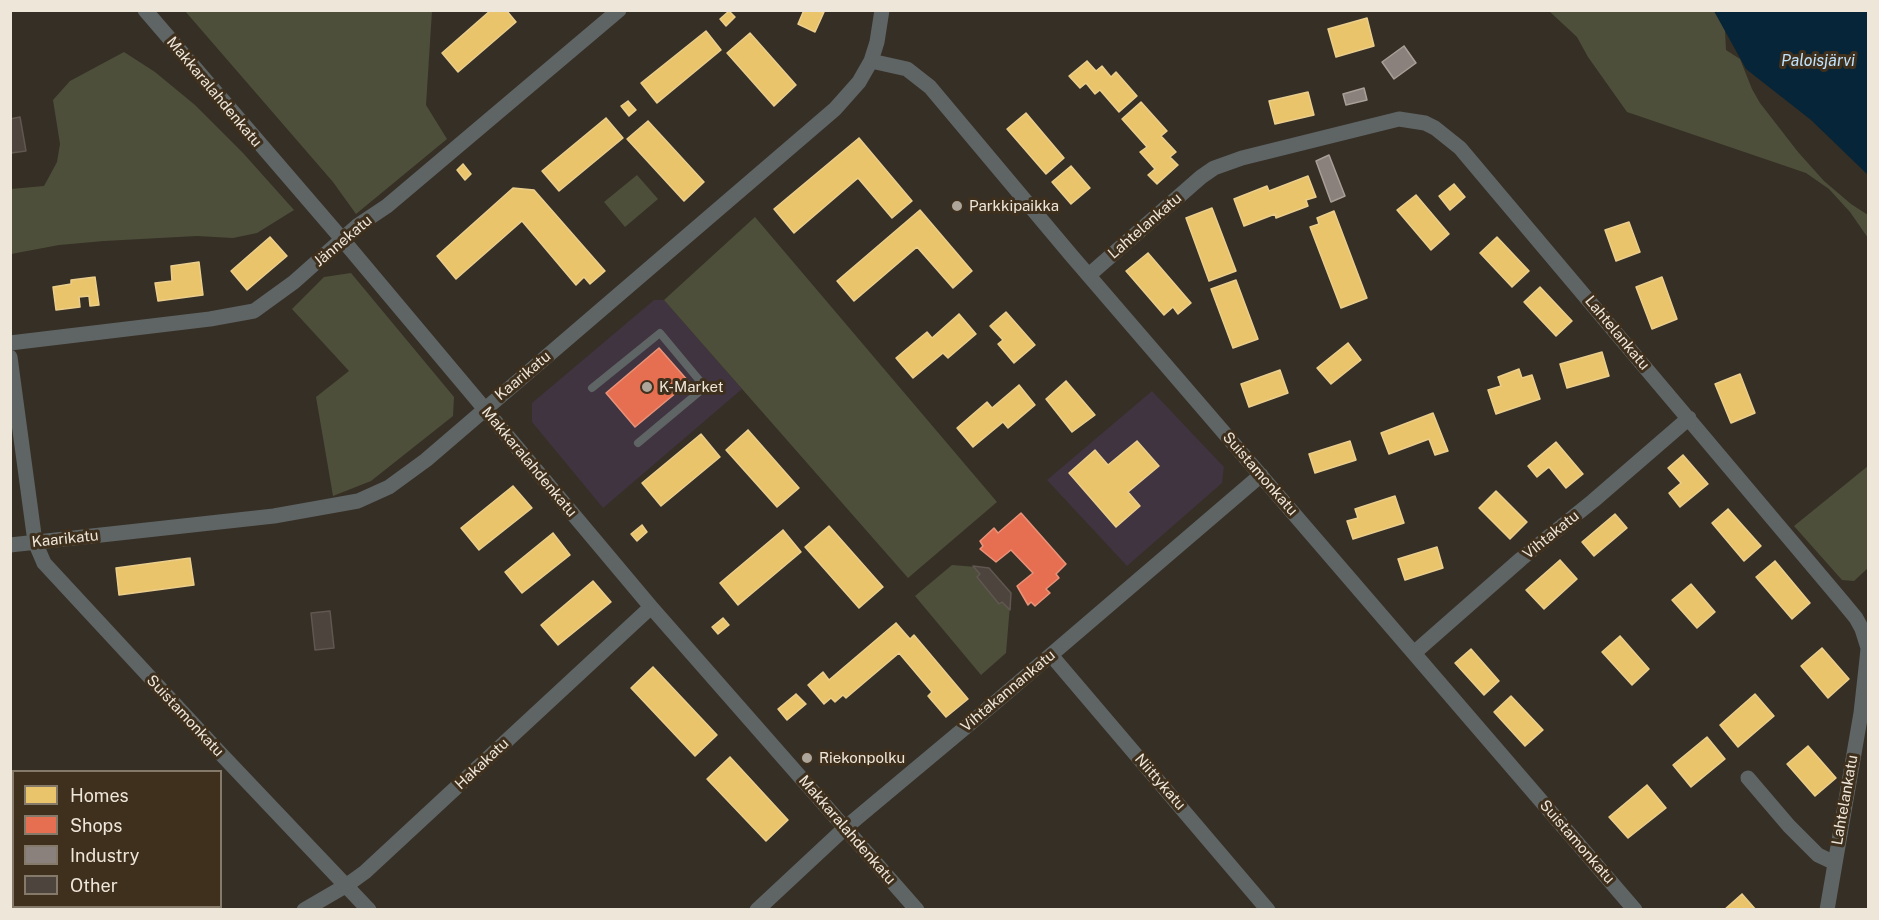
<!DOCTYPE html>
<html>
<head>
<meta charset="utf-8">
<style>
  body { margin:0 }
  #map { position:relative; width:1879px; height:920px; overflow:hidden; background:#362f25; font-family:"Public Sans",sans-serif }
  canvas { display:block }
  .frame { position:absolute; inset:0; border:12px solid #efe6da; pointer-events:none }
  .legend { position:absolute; left:12px; top:770px; width:210px; height:138px; box-sizing:border-box; background:#3e301d; border:2px solid #857969; margin:0; padding:8px 10px; list-style:none; font-size:18px; color:#efe6da }
  .legend li { display:flex; align-items:center; gap:12px; height:30px }
  .legend b { width:30px; border:2px solid #857969 }
</style>
</head>
<body>
<div id="map">
<canvas width="1879" height="920"></canvas>
<div class="frame"></div>
<ul class="legend">
<li><b style="height:16px;background:#e9c46a"></b>Homes</li>
<li><b style="height:16px;background:#e76f51"></b>Shops</li>
<li><b style="height:16px;background:#8a817c"></b>Industry</li>
<li><b style="height:16px;background:#4c443d"></b>Other</li>
</ul>
</div>
<script>
const ctx = document.querySelector('canvas').getContext('2d');
ctx.lineJoin = 'round';
function fillPath(path, color) { ctx.fillStyle = color; ctx.fill(path, 'evenodd'); }
const poly = rows => new Path2D(rows.map(r => 'M' + r).join(''));
function strokePath(path, color, width, dash) { ctx.strokeStyle = color; ctx.lineWidth = width; ctx.lineCap = dash ? 'butt' : 'round'; ctx.setLineDash(dash || []); ctx.stroke(path); }
function label(font, color, halo, rows, align = 'center') {
  ctx.font = font + ' "Public Sans",sans-serif'; ctx.lineWidth = 6; ctx.setLineDash([]); ctx.textBaseline = 'middle'; ctx.strokeStyle = halo; ctx.fillStyle = color; for (const [text, x, y, turn = 0] of rows) {
    ctx.save(); ctx.translate(x, y); ctx.rotate((+turn || 0) * Math.PI / 180); ctx.textAlign = isNaN(turn) ? turn : align; if (halo) ctx.strokeText(text, 0, 0); ctx.fillText(text, 0, 0); ctx.restore();
  }
}
fillPath(poly([
  [654,300,664,300,742,389,603,508,532,422,532,403],
  [1152,391,1224,467,1222,483,1127,566,1047,480]
]), '#403440');
fillPath(poly([
  [185,11,432,11,426,105,447,139,356,214,333,182],
  [1549,11,1714,11,1725,30,1726,50,1740,59,1752,89,1760,103,1798,152,1824,181,1851,204,1868,215,1868,238,1850,212,1829,189,1806,173,1627,112,1588,57,1577,37],
  [124,52,155,72,195,105,243,153,294,210,257,233,233,238,197,236,104,241,59,245,11,254,11,189,44,186,57,162,60,144,53,100,70,81],
  [637,175,658,199,625,227,604,202],
  [755,217,997,502,908,578,664,300],
  [351,273,454,397,453,416,371,481,333,496,316,397,349,371,292,309,324,277],
  [1868,466,1868,568,1854,581,1842,580,1794,526],
  [952,565,989,568,1011,593,1006,653,981,675,915,596]
]), '#4d4f3a');
fillPath(poly([
  [1714,11,1868,11,1868,175,1811,120,1746,69]
]), '#062538');
const homes = poly([
  [491,10,506,10,516,22,458,72,442,53,491,10],
  [804,10,824,12,815,32,798,24,804,10],
  [729,11,735,17,726,26,720,19,729,11],
  [1367,18,1374,46,1336,57,1328,29,1367,18],
  [706,31,721,50,657,103,641,83,706,31],
  [750,33,796,85,774,106,727,53,750,33],
  [1087,61,1096,71,1102,66,1111,77,1116,72,1137,96,1119,112,1100,90,1095,94,1086,83,1080,88,1069,76,1087,61],
  [1308,92,1314,115,1275,124,1269,101,1308,92],
  [628,101,636,110,629,116,621,106,628,101],
  [1141,102,1167,131,1161,136,1176,152,1170,157,1178,165,1157,184,1148,175,1155,169,1140,152,1147,147,1122,119,1141,102],
  [1026,113,1064,158,1046,174,1007,129,1026,113],
  [606,118,623,138,559,191,542,171,606,118],
  [648,121,704,182,684,201,627,139,648,121],
  [859,138,912,201,892,218,858,178,794,233,774,209,859,138],
  [463,164,471,174,465,180,457,170,463,164],
  [1071,166,1090,188,1071,204,1052,182,1071,166],
  [1308,176,1316,197,1306,200,1308,206,1276,218,1275,214,1244,226,1234,199,1267,186,1269,191,1308,176],
  [1454,184,1465,197,1450,210,1439,196,1454,184],
  [513,188,534,190,605,271,590,284,584,277,576,285,522,221,456,279,437,256,513,188],
  [1416,195,1449,234,1431,250,1397,210,1416,195],
  [1212,208,1236,271,1209,281,1186,218,1212,208],
  [920,210,972,271,953,288,917,247,854,301,837,281,920,210],
  [1334,211,1367,298,1341,308,1310,227,1319,224,1317,218,1334,211],
  [1629,222,1640,252,1616,261,1605,230,1629,222],
  [270,237,287,256,247,290,231,271,270,237],
  [1497,237,1529,271,1512,287,1480,253,1497,237],
  [1148,253,1191,303,1178,314,1173,307,1164,315,1126,271,1148,253],
  [199,262,203,295,158,301,155,283,172,281,171,266,199,262],
  [95,277,99,305,90,306,89,296,79,297,80,307,56,310,53,287,71,284,71,280,95,277],
  [1662,277,1677,319,1652,329,1636,287,1662,277],
  [1236,280,1258,339,1233,348,1211,289,1236,280],
  [1540,287,1572,321,1556,336,1524,302,1540,287],
  [1006,312,1035,345,1014,363,998,344,1003,340,990,326,1006,312],
  [959,314,976,334,948,358,943,353,913,378,896,358,927,332,932,338,959,314],
  [1348,343,1361,360,1331,384,1317,368,1348,343],
  [1602,352,1609,376,1567,388,1560,364,1602,352],
  [1519,369,1522,378,1532,375,1540,399,1496,414,1488,390,1501,386,1498,377,1519,369],
  [1280,370,1288,393,1249,407,1241,384,1280,370],
  [1740,374,1755,413,1731,423,1715,384,1740,374],
  [1066,381,1095,415,1072,432,1046,399,1066,381],
  [1019,385,1035,405,1008,428,1003,422,973,447,957,428,987,402,992,408,1019,385],
  [1433,413,1448,451,1435,455,1429,439,1389,454,1381,433,1433,413],
  [748,430,799,488,777,507,726,450,748,430],
  [701,434,720,457,661,506,642,483,701,434],
  [1137,441,1159,466,1128,492,1140,506,1116,527,1069,473,1095,450,1108,465,1137,441],
  [1350,441,1356,460,1315,473,1309,454,1350,441],
  [1556,442,1583,474,1566,488,1549,467,1537,477,1528,466,1556,442],
  [1683,455,1708,484,1680,507,1669,493,1681,483,1668,468,1683,455],
  [513,486,532,508,479,550,461,528,513,486],
  [1496,491,1527,522,1510,539,1479,508,1496,491],
  [1395,496,1404,523,1353,539,1347,521,1358,518,1355,509,1395,496],
  [1728,509,1761,546,1744,561,1712,523,1728,509],
  [1615,514,1627,528,1594,556,1582,542,1615,514],
  [642,525,647,532,637,541,631,534,642,525],
  [829,526,883,587,859,608,805,547,829,526],
  [783,530,801,552,738,605,720,583,783,530],
  [553,533,570,555,522,593,505,572,553,533],
  [1437,547,1443,568,1405,580,1398,559,1437,547],
  [190,558,194,585,119,595,116,568,190,558],
  [1560,560,1577,579,1544,609,1526,590,1560,560],
  [1775,561,1810,603,1792,619,1756,577,1775,561],
  [593,581,611,602,558,645,541,625,593,581],
  [1691,584,1715,612,1697,628,1672,600,1691,584],
  [723,618,729,625,718,634,712,627,723,618],
  [896,623,910,639,914,635,968,699,946,717,928,696,932,692,899,653,846,698,843,695,835,702,831,698,824,704,808,685,823,672,829,680,896,623],
  [1620,636,1649,669,1632,685,1602,652,1620,636],
  [1822,648,1849,679,1828,698,1801,666,1822,648],
  [1471,649,1499,681,1484,695,1455,663,1471,649],
  [653,667,717,735,695,756,631,688,653,667],
  [796,694,806,704,787,720,778,709,796,694],
  [1755,694,1774,716,1738,747,1720,725,1755,694],
  [1511,696,1543,730,1525,746,1494,712,1511,696],
  [1707,737,1725,759,1691,787,1673,765,1707,737],
  [1808,746,1836,778,1815,796,1787,764,1808,746],
  [730,757,788,820,766,841,707,779,730,757],
  [1647,785,1666,808,1628,838,1609,817,1647,785],
  [1742,894,1756,910,1724,910,1742,894]
]);
fillPath(homes, '#e9c46a');
strokePath(homes, '#ebce8c', 1.5);
const shops = poly([
  [659,348,689,382,635,427,606,393,659,348],
  [1021,513,1066,564,1056,574,1059,578,1046,589,1050,593,1035,606,1031,602,1028,605,1017,586,1033,573,1011,550,996,562,980,549,983,546,980,541,994,528,998,533,1021,513]
]);
fillPath(shops, '#e76f51');
strokePath(shops, '#e9937a', 1.5);
const industry = poly([
  [1404,46,1416,63,1394,79,1382,62,1404,46],
  [1364,88,1367,100,1346,105,1343,94,1364,88],
  [1329,155,1345,196,1331,202,1316,161,1329,155]
]);
fillPath(industry, '#8a817c');
strokePath(industry, '#a89f98', 1.5);
const building = poly([
  [20,117,26,151,11,153,10,119,20,117],
  [973,566,989,568,1011,593,1010,610,1002,602,999,604,977,577,980,574,973,566],
  [330,611,334,648,315,650,311,613,330,611]
]);
fillPath(building, '#4c443d');
strokePath(building, '#605751', 1.5);
strokePath(poly([
  [592,388,660,333,705,387,638,443]
]), '#5f6465', 8);
strokePath(poly([
  [145,10,342,239,651,607,917,910],
  [871,61,907,69,930,87,1071,255,1635,910],
  [1089,275,1201,177,1214,168,1242,158,1399,119,1425,123,1435,128,1460,148,1842,601,1856,618,1862,629,1868,648,1867,659,1861,713,1827,910],
  [10,343,210,319,254,311,294,282,357,226,387,206,619,10],
  [10,357,35,542,44,563,221,754,369,910],
  [10,545,274,516,358,501,389,487,426,460,835,109,859,82,871,61,877,42,882,10],
  [1414,653,1521,559,1593,501,1689,418],
  [1051,655,1268,910],
  [1748,778,1789,826,1818,855,1835,863],
  [304,910,347,885,365,872,651,607],
  [757,910,845,828,997,701,1261,475]
]), '#5f6465', 15);
for (const [x, y, r, color] of [
  [957,206,6,"#aea69b"],
  [647,387,6,"#aea69b"],
  [807,758,6,"#aea69b"]
]) { const dot = new Path2D(); dot.arc(x, y, r, 0, 2 * Math.PI); ctx.fillStyle = color; ctx.fill(dot); strokePath(dot, '#3e301d', 2); }
label('15px', '#efe6da', '#3e301d', [
  ["Makkaralahdenkatu",214,92,50],
  ["Lahtelankatu",1145,226,-41],
  ["Jännekatu",343,241,-40],
  ["Lahtelankatu",1617,333,50],
  ["Kaarikatu",523,376,-40],
  ["Makkaralahdenkatu",529,462,50],
  ["Suistamonkatu",1260,474,49],
  ["Vihtakatu",1551,535,-39],
  ["Kaarikatu",65,539,-6],
  ["Vihtakannankatu",1008,691,-40],
  ["Suistamonkatu",185,716,47],
  ["Hakakatu",482,764,-43],
  ["Niittykatu",1160,782,49],
  ["Lahtelankatu",1845,800,-80],
  ["Makkaralahdenkatu",847,830,49],
  ["Suistamonkatu",1577,842,49]
]);
label('15px', '#efe6da', '#3e301d', [
  ["Parkkipaikka",969,206],
  ["K-Market",659,387],
  ["Riekonpolku",819,758]
], 'left');
label('italic 16px', '#c1e4fe', '#3e301d', [
  ["Paloisjärvi",1818,61]
]);
</script>
</body>
</html>
